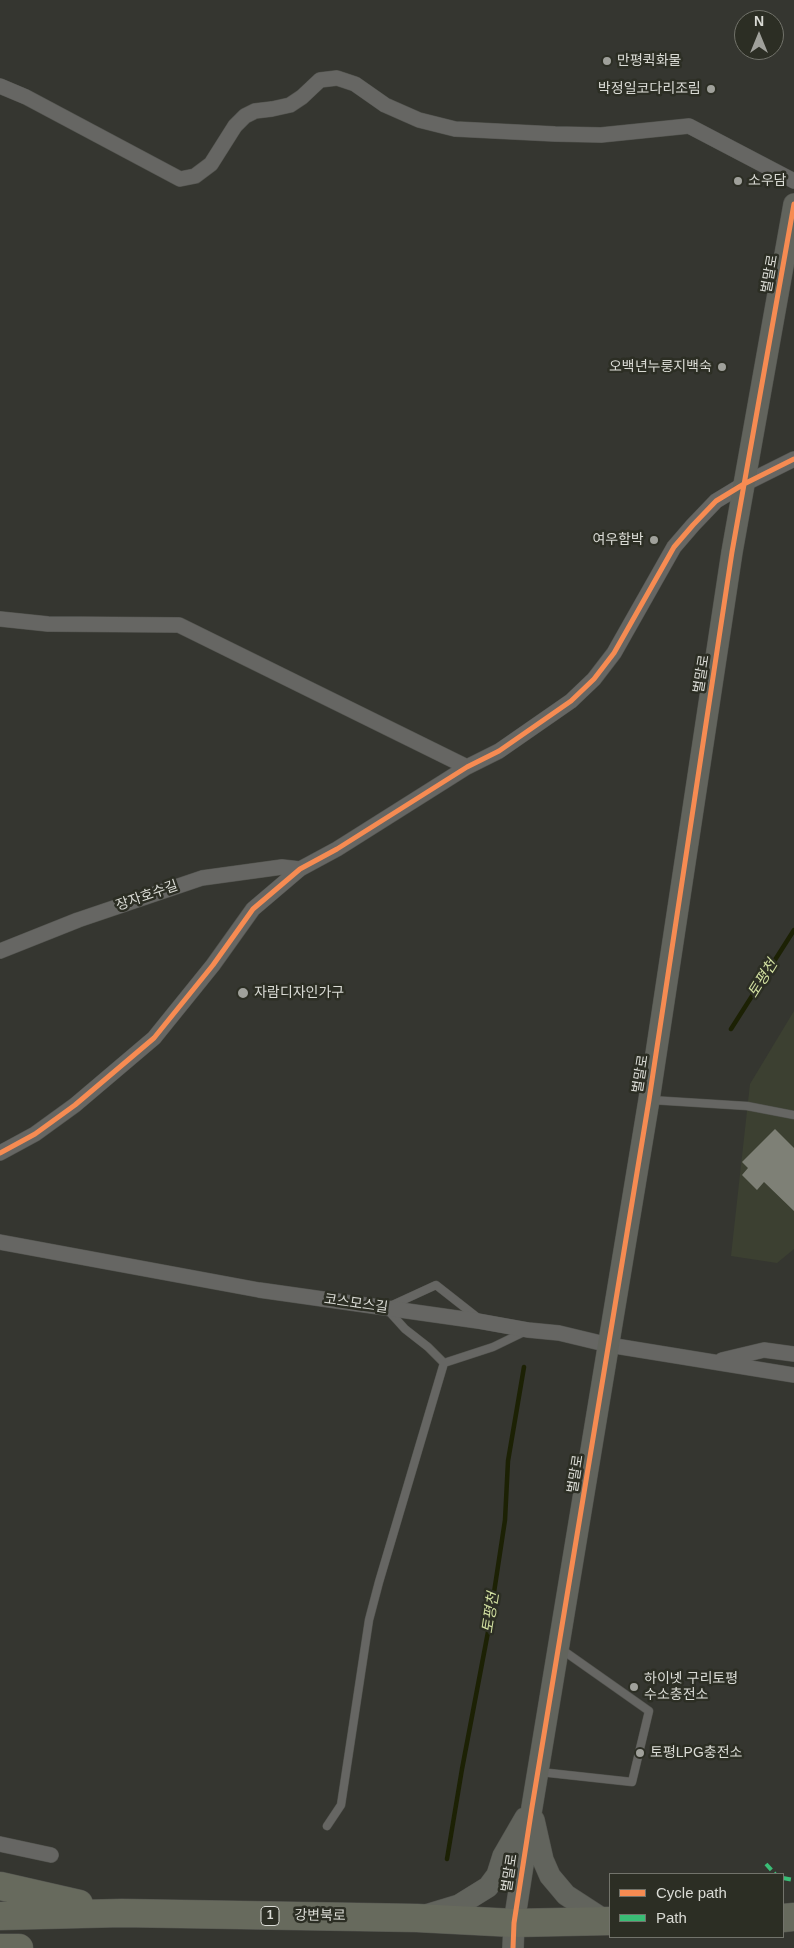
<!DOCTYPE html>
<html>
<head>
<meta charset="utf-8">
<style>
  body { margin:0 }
  #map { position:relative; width:794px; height:1948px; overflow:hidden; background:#353630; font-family:Helvetica,sans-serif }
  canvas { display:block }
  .legend { position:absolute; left:609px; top:1873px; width:175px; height:65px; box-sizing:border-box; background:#2c2e24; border:1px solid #72736b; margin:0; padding:6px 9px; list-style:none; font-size:15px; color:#dadbd5 }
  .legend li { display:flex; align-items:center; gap:10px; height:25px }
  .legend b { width:25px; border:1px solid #72736b }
  .north { position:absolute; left:734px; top:10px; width:50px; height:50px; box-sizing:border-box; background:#2c2e24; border:1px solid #72736b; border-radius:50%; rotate:0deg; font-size:14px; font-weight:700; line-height:20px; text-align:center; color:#dadbd5 }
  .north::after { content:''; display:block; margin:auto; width:18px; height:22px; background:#a0a19b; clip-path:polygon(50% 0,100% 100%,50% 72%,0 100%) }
</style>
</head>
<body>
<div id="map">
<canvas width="794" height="1948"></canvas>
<ul class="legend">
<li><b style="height:6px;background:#f68b52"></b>Cycle path</li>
<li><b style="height:6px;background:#3abd76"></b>Path</li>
</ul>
<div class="north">N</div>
</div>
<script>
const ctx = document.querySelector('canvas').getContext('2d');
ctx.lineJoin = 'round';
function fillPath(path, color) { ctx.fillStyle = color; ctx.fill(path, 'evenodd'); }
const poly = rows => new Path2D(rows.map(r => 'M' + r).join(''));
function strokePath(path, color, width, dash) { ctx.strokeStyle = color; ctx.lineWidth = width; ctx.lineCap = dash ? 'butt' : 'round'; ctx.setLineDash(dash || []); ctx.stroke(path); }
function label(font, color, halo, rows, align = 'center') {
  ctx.font = font + ' Helvetica,"Noto Sans KR",sans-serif'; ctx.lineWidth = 5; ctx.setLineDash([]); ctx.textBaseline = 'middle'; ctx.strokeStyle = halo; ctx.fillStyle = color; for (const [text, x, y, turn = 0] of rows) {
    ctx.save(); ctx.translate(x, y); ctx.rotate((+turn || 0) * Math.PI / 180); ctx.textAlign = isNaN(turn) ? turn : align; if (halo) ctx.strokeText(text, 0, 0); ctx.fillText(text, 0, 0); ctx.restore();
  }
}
fillPath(poly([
  [794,1011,794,1249,777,1263,731,1256,750,1084]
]), '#3c4031');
strokePath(poly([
  [731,1029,794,930],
  [447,1859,462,1769,488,1632,505,1520,508,1461,524,1367]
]), '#1c2104', 4.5);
fillPath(poly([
  [775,1129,794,1148,794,1211,764,1182,757,1190,742,1175,748,1168,742,1162]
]), '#7e8076');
const lane = poly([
  [651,1100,747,1106,794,1115],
  [478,1318,436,1285,386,1308,405,1329,428,1347,444,1363,493,1347,526,1331],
  [540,1772,632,1782,649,1711,561,1649],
  [327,1826,341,1805,369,1620,379,1582,444,1363]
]);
const street = poly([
  [0,86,26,97,180,179,195,176,211,164,235,126,245,116,255,111,272,109,290,105,302,97,320,80,337,78,355,84,385,105,419,120,455,129,555,134,601,135,689,126,794,181],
  [0,619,48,624,179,625,467,767],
  [0,951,78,920,202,878,282,867,300,869],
  [0,1153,35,1134,75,1105,154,1038,213,965,253,909,300,869,337,849,467,767,499,751,571,701,594,679,614,653,674,547,693,525,716,501,744,484,794,459],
  [0,1242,259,1290,478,1321,528,1330,559,1333,609,1345,794,1375],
  [722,1360,764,1350,794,1354],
  [0,1844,51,1855]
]);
const secondary = poly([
  [534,1820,543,1860,550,1876,566,1895,606,1921],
  [426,1915,459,1905,488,1887,497,1875,503,1856,525,1818],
  [513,1948,514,1923,532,1807,649,1100,732,552,794,204]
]);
const highway = poly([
  [0,1886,79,1904],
  [0,1916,122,1913,417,1918,514,1923,610,1921],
  [783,1918,794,1917],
  [0,1948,19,1948]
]);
strokePath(lane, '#52534e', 9);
strokePath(street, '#52534e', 16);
strokePath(secondary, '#52534e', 22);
strokePath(highway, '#52534e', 29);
strokePath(lane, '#666663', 8);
strokePath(street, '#666663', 15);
strokePath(secondary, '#62645d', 21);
strokePath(highway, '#676a5d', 28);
strokePath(poly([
  [766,1864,775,1874],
  [783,1878,794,1880]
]), '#3abd76', 4, [8, 4]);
strokePath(poly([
  [0,1153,35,1134,75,1105,154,1038,213,965,253,909,300,869,337,849,467,767,499,751,571,701,594,679,614,653,674,547,693,525,716,501,744,484,794,459],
  [513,1948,514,1923,532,1807,649,1100,732,552,794,204]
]), '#f68b52', 5);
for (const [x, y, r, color] of [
  [607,61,5,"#a0a19b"],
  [711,89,5,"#a0a19b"],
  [738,181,5,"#a0a19b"],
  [722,367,5,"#a0a19b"],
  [654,540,5,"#a0a19b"],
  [243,993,6,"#a0a19b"],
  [634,1687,5,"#a0a19b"],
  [640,1753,5,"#a0a19b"]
]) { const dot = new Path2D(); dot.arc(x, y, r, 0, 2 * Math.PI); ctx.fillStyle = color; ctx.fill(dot); strokePath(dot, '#2c2e24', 2); }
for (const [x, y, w] of [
  [270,1916,18]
]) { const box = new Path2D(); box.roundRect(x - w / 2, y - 9.5, w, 19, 4); ctx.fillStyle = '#2c2e24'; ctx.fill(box); strokePath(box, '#dadbd5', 1); }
label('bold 12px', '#dadbd5', null, [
  ["1",270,1916]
]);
label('14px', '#dadbd5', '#2c2e24', [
  ["만평퀵화물",617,61],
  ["박정일코다리조림",701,89,"right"],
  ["소우담",748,181],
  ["오백년누룽지백숙",712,367,"right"],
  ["여우함박",644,540,"right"],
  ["자람디자인가구",254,993],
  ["하이넷 구리토평",644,1679],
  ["수소충전소",644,1695],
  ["토평LPG충전소",650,1753]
], 'left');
label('14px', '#dadbd5', '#2c2e24', [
  ["벌말로",770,274,-80],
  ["벌말로",702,674,-81],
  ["장자호수길",147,896,-19],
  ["벌말로",641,1074,-81],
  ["코스모스길",356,1304,8],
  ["벌말로",576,1474,-81],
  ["벌말로",510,1873,-81],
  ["강변북로",320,1916,1]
]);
label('italic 15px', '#d0de9f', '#2c2e24', [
  ["토평천",763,979,-58],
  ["토평천",491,1613,-81]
]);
</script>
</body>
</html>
